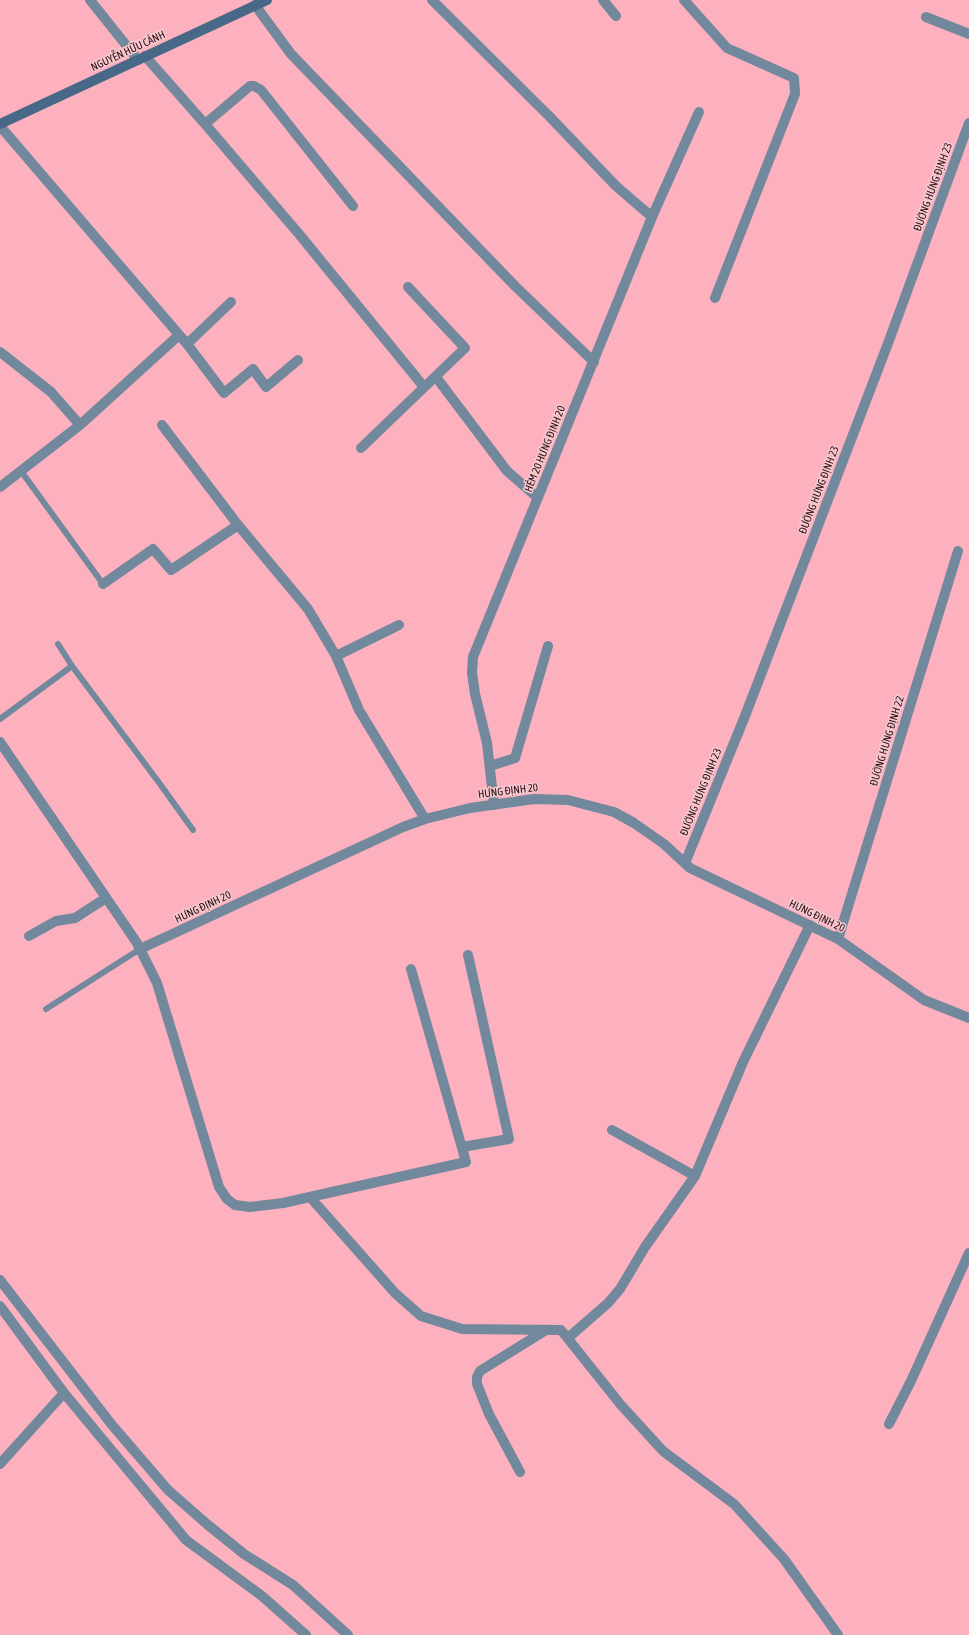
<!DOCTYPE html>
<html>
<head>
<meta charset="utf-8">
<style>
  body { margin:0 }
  canvas { display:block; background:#fdb1be }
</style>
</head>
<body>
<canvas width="969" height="1635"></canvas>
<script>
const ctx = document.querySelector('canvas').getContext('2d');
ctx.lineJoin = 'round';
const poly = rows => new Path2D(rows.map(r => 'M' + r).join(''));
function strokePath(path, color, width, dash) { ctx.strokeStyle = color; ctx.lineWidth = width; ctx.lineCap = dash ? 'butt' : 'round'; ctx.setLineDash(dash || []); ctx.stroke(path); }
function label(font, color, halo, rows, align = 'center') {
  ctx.font = font + ' "Asap Condensed",sans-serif'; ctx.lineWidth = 3; ctx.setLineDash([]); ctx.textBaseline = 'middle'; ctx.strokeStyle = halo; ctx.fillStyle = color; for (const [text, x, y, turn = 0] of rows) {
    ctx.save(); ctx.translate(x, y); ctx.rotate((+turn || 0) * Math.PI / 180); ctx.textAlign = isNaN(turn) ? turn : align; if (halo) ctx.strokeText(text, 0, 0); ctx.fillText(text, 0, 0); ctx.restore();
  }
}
strokePath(poly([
  [21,471,103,584],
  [58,644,72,666,160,784,193,830],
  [0,719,72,666],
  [46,1009,140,949]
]), '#72889c', 6);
strokePath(poly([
  [90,0,138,60],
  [432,0,550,117,616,186,652,217],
  [603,0,616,16],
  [684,0,727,48,794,78,795,94,715,298],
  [255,5,291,54,515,286,594,362],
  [926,17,969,34],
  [145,56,205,124,299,234,424,387],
  [205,124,250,86,254,86,261,90,353,206],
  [0,126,187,344,224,393,253,369,266,387,298,360],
  [187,344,231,302],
  [0,352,51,392,80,425],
  [436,377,507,471,538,498],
  [162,425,238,525,308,609,336,656,359,710,425,819],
  [361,448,465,348,408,287],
  [0,487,80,425,179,335],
  [103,584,153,549,171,570,238,525],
  [336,656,399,625],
  [0,742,137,943,157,983,219,1187,227,1199,235,1205,250,1207,283,1203,466,1162,411,969],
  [490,766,515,758,548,646],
  [494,805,487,743,475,694,472,673,473,657,652,217,699,112],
  [685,863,745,716,887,346,969,123],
  [29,936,56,921,75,918,106,898],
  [838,939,958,551],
  [140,949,403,827,425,819,470,808,534,799,568,800,614,812,634,823,664,844,690,868,838,939,924,1000,969,1018],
  [612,1130,695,1176],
  [462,1147,509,1139,468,955],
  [310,1197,395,1293,421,1316,462,1329,561,1330,621,1405,663,1451,734,1504,784,1559,838,1635],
  [0,1280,112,1425,168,1490,208,1525,244,1554,293,1585,348,1635],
  [0,1306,64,1393,186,1540,262,1596,306,1635],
  [568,1338,608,1303,620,1289,645,1247,695,1176,743,1062,810,925],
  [889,1424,911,1381,969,1253],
  [0,1464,64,1393],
  [520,1472,489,1414,477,1384,477,1377,480,1371,546,1330]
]), '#72889c', 10);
strokePath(poly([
  [0,124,267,0]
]), '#476886', 10);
label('11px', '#2a0f15', '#f7c8cf', [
  ["NGUYỄN HỮU CẢNH",128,51,-25],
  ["ĐƯỜNG HƯNG ĐỊNH 23",933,187,-70],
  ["HẺM 20 HƯNG ĐỊNH 20",545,449,-68],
  ["ĐƯỜNG HƯNG ĐỊNH 23",819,490,-69],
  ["ĐƯỜNG HƯNG ĐỊNH 22",887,741,-73],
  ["HƯNG ĐỊNH 20",508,791,-7],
  ["ĐƯỜNG HƯNG ĐỊNH 23",701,792,-68],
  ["HƯNG ĐỊNH 20",203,907,-25],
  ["HƯNG ĐỊNH 20",817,916,26]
]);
</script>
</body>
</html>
